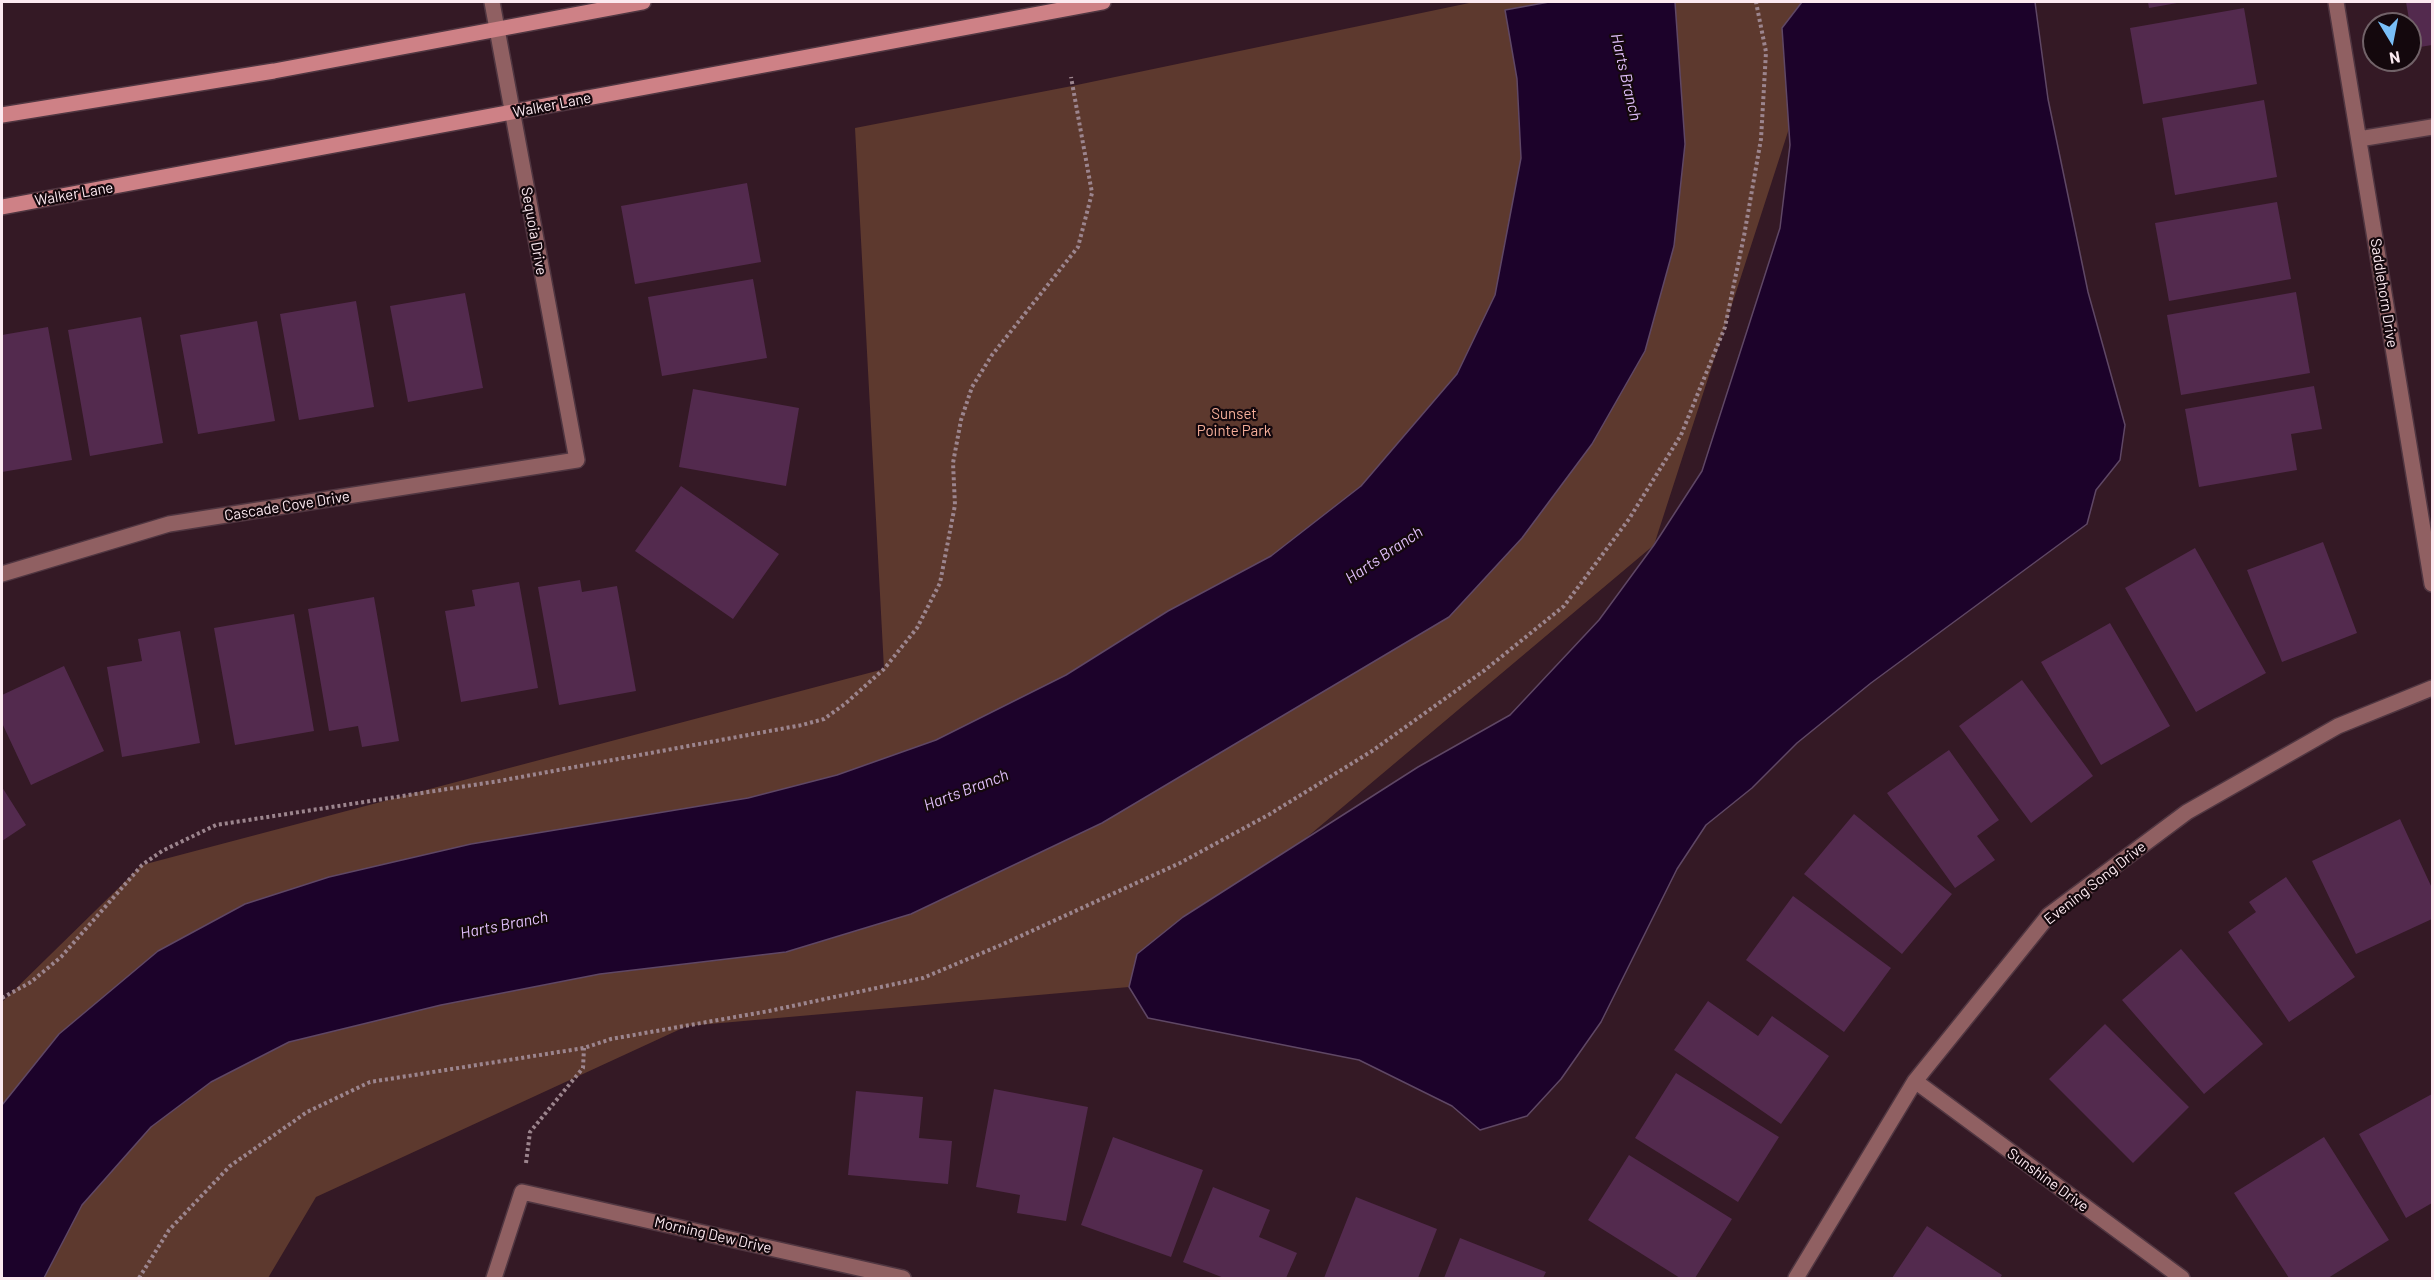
<!DOCTYPE html>
<html>
<head>
<meta charset="utf-8">
<style>
  body { margin:0 }
  #map { position:relative; width:2434px; height:1280px; overflow:hidden; background:#341925; font-family:Barlow,sans-serif }
  canvas { display:block }
  .frame { position:absolute; inset:0; border:3px solid #fce9f0; pointer-events:none }
  .north { position:absolute; left:2362px; top:12px; width:60px; height:60px; box-sizing:border-box; background:#14080d; border:2px solid #716268; border-radius:50%; rotate:170deg; font-size:16px; font-weight:700; line-height:24px; text-align:center; color:#fce9f0 }
  .north::after { content:''; display:block; margin:auto; width:21px; height:27px; background:#79bff8; clip-path:polygon(50% 0,100% 100%,50% 72%,0 100%) }
</style>
</head>
<body>
<div id="map">
<canvas width="2434" height="1280"></canvas>
<div class="frame"></div>
<div class="north">N</div>
</div>
<script>
const ctx = document.querySelector('canvas').getContext('2d');
ctx.lineJoin = 'round';
function fillPath(path, color) { ctx.fillStyle = color; ctx.fill(path, 'evenodd'); }
const poly = rows => new Path2D(rows.map(r => 'M' + r).join(''));
function strokePath(path, color, width, dash) { ctx.strokeStyle = color; ctx.lineWidth = width; ctx.lineCap = dash ? 'butt' : 'round'; ctx.setLineDash(dash || []); ctx.stroke(path); }
function label(font, color, halo, rows, align = 'center') {
  ctx.font = font + ' Barlow,sans-serif'; ctx.lineWidth = 4.5; ctx.setLineDash([]); ctx.textBaseline = 'middle'; ctx.strokeStyle = halo; ctx.fillStyle = color; for (const [text, x, y, turn = 0] of rows) {
    ctx.save(); ctx.translate(x, y); ctx.rotate((+turn || 0) * Math.PI / 180); ctx.textAlign = isNaN(turn) ? turn : align; if (halo) ctx.strokeText(text, 0, 0); ctx.fillText(text, 0, 0); ctx.restore();
  }
}
fillPath(poly([
  [1474,2,1830,2,1654,545,1129,987,687,1026,316,1197,268,1278,2,1278,2,1002,142,865,884,669,855,128,1072,86]
]), '#5d392e');
const water = poly([
  [1549,2,1675,2,1685,144,1674,246,1645,351,1592,444,1522,538,1449,617,1102,823,911,914,786,952,600,974,441,1005,289,1042,211,1082,151,1127,82,1205,44,1278,2,1278,2,1105,59,1034,158,951,245,904,329,877,471,844,748,798,837,775,936,740,1066,675,1168,611,1271,556,1361,486,1457,374,1495,295,1521,158,1517,79,1505,10,1549,2],
  [1802,2,2035,2,2048,99,2088,292,2125,425,2120,460,2096,490,2087,524,1871,683,1797,743,1752,788,1706,825,1677,869,1601,1022,1561,1079,1527,1116,1480,1130,1452,1106,1359,1060,1148,1018,1129,987,1137,954,1183,917,1418,767,1510,715,1599,620,1654,545,1702,471,1780,228,1790,145,1782,28,1802,2]
]);
fillPath(water, '#1c022a');
strokePath(water, '#5f4765', 1.5);
fillPath(poly([
  [2148,2,2177,2,2177,3,2149,8],
  [2406,2,2432,2,2432,45,2414,48],
  [2244,8,2257,84,2143,104,2130,28],
  [2264,100,2277,177,2175,195,2162,118],
  [747,183,761,262,635,284,621,206],
  [2277,202,2291,279,2169,301,2155,223],
  [753,279,767,358,662,376,648,297],
  [2296,292,2310,373,2181,395,2167,315],
  [465,293,483,388,408,402,390,306],
  [356,301,374,407,299,420,280,314],
  [141,317,163,443,90,456,68,330],
  [257,321,275,421,198,434,180,335],
  [48,327,72,460,2,472,2,335],
  [2314,386,2322,429,2291,434,2297,470,2199,487,2185,409],
  [693,389,799,408,786,486,679,467],
  [681,486,779,554,733,619,635,551],
  [2323,542,2357,633,2282,662,2247,570],
  [2195,548,2266,673,2196,712,2125,588],
  [580,580,582,592,617,586,636,691,559,705,538,587],
  [519,582,538,688,461,702,445,611,475,606,472,590],
  [374,597,399,741,362,747,358,726,329,731,308,609],
  [294,614,314,731,235,745,214,628],
  [2110,623,2170,726,2101,765,2041,662],
  [180,631,200,743,122,757,107,667,142,661,138,639],
  [64,666,104,751,31,785,2,723,2,695],
  [2022,680,2093,776,2031,823,1959,726],
  [1949,750,1999,820,1977,836,1995,860,1955,888,1887,793],
  [2,787,26,825,2,841],
  [1854,814,1952,894,1902,954,1804,874],
  [2400,819,2432,888,2432,919,2356,954,2312,861],
  [2286,877,2355,977,2289,1022,2228,932,2256,912,2249,902],
  [1793,896,1891,968,1844,1032,1746,960],
  [2181,949,2263,1044,2204,1094,2122,1000],
  [1708,1001,1758,1036,1772,1016,1829,1056,1781,1124,1674,1050],
  [2105,1024,2189,1107,2133,1163,2049,1079],
  [1676,1073,1779,1137,1738,1202,1635,1138],
  [994,1089,1088,1107,1066,1221,1017,1213,1020,1195,976,1187],
  [856,1091,923,1097,919,1138,952,1141,948,1184,848,1175],
  [2432,1094,2432,1203,2406,1218,2359,1134],
  [1113,1137,1203,1170,1171,1257,1081,1225],
  [2324,1137,2389,1240,2328,1278,2289,1278,2234,1193],
  [1629,1155,1732,1219,1695,1278,1680,1278,1588,1220],
  [1213,1187,1270,1210,1259,1237,1297,1253,1286,1278,1224,1278,1183,1262],
  [1356,1197,1437,1229,1418,1278,1324,1278],
  [1927,1226,2002,1275,2000,1278,1892,1278],
  [1460,1238,1546,1272,1543,1278,1444,1278]
]), '#532a4e');
const street = poly([
  [2336,2,2432,584],
  [2359,139,2432,127],
  [2,574,169,524,577,460,492,2],
  [1915,1081,2182,1278],
  [494,1278,522,1192,903,1278],
  [1796,1278,1915,1081,2049,915,2187,812,2338,726,2432,688]
]);
const secondary = poly([
  [2,115,274,71,643,2],
  [2,207,1103,2]
]);
strokePath(street, '#503641', 18);
strokePath(secondary, '#503641', 18);
strokePath(poly([
  [2,998,31,982,61,957,142,865,162,851,216,825,499,781,802,725,824,719,845,704,884,669,917,628,940,583,955,505,953,463,961,420,972,387,992,355,1078,247,1092,193,1071,77],
  [526,1163,530,1132,583,1068,584,1048],
  [139,1278,169,1230,230,1166,307,1112,370,1082,584,1048,611,1039,769,1011,923,978,1001,945,1180,863,1270,814,1372,751,1485,670,1564,606,1629,519,1681,435,1725,327,1744,236,1761,139,1766,52,1756,2]
]), '#9c858e', 4, [3, 3]);
strokePath(street, '#906062', 15);
strokePath(secondary, '#ce8186', 15);
label('15px', '#fce9f0', '#14080d', [
  ["Walker Lane",552,105,-11],
  ["Walker Lane",74,194,-10],
  ["Sequoia Drive",534,231,80],
  ["Saddlehorn Drive",2384,293,81],
  ["Cascade Cove Drive",287,506,-9],
  ["Evening Song Drive",2095,883,-38],
  ["Sunshine Drive",2048,1180,36],
  ["Morning Dew Drive",713,1235,13]
]);
label('15px', '#f6af9a', '#14080d', [
  ["Sunset",1234,414],
  ["Pointe Park",1234,431]
]);
label('italic 16px', '#e0bffa', '#14080d', [
  ["Harts Branch",1626,77,77],
  ["Harts Branch",1384,555,-34],
  ["Harts Branch",966,790,-21],
  ["Harts Branch",504,925,-11]
]);
</script>
</body>
</html>
